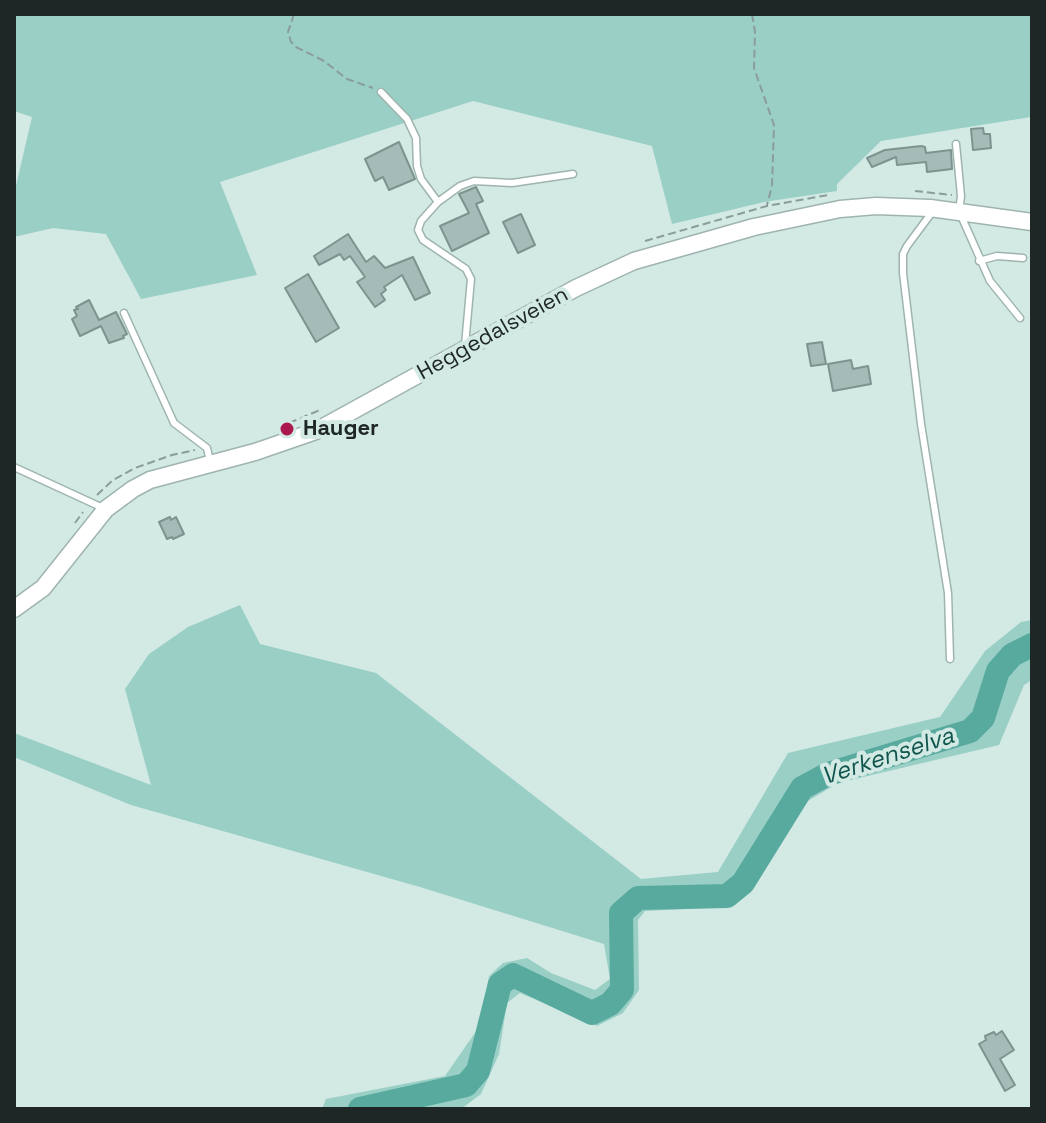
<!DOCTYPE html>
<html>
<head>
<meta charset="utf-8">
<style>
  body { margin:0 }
  #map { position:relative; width:1046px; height:1123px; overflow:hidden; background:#d2e9e4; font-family:"Space Grotesk",sans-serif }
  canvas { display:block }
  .frame { position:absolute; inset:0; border:16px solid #1e2725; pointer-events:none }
</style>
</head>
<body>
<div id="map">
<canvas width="1046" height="1123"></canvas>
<div class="frame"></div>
</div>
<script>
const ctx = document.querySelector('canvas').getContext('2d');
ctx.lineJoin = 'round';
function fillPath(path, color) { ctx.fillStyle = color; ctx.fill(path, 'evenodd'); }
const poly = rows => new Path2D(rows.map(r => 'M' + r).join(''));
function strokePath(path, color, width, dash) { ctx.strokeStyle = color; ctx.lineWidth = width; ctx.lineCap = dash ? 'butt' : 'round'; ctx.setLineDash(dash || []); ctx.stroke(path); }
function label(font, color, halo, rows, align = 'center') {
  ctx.font = font + ' "Space Grotesk",sans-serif'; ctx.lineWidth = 8; ctx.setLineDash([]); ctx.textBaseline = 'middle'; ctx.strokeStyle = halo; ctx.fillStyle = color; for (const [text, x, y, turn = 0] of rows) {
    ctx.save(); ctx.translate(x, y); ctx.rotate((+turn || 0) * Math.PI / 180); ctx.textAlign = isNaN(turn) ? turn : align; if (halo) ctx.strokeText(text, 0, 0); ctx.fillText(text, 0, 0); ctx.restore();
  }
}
fillPath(poly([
  [14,14,1032,14,1032,121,1031,117,881,141,837,184,837,191,764,202,672,224,652,146,473,101,220,182,257,275,141,299,106,234,53,228,14,237,14,194,32,117,14,111],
  [240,605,260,644,376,673,641,879,718,872,788,753,940,717,985,651,1021,622,1032,620,1032,680,1024,685,999,745,838,783,798,807,748,892,729,907,645,911,638,920,639,990,623,1013,597,1026,520,993,507,1003,499,1054,481,1094,461,1109,322,1109,326,1099,445,1076,479,1027,489,976,503,963,527,958,551,973,595,990,610,979,604,944,420,887,131,805,14,757,14,733,151,785,125,689,149,654,188,627]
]), '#9acfc6');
strokePath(poly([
  [360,1109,466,1085,478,1071,500,984,513,975,592,1013,610,1004,622,990,621,913,638,898,727,896,743,883,802,788,828,774,970,731,983,718,998,671,1012,655,1032,645]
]), '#59aa9e', 24);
const building = poly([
  [983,128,984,134,990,134,991,148,973,150,971,129,983,128],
  [399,142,415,179,389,190,383,177,375,181,365,159,399,142],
  [921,146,925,147,926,153,951,150,952,169,927,172,926,162,897,165,896,157,872,167,867,158,885,150,921,146],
  [476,187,483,201,476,204,489,233,452,251,440,226,469,213,459,194,476,187],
  [521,214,535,245,518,253,503,222,521,214],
  [348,234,366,262,374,256,385,268,413,257,430,293,415,300,402,275,384,287,386,290,381,294,385,300,375,307,357,282,365,277,350,256,344,260,340,254,319,265,314,256,348,234],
  [308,274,339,328,316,342,285,288,308,274],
  [89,300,99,320,116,312,127,334,123,336,124,338,109,343,101,326,80,336,72,319,77,316,74,310,78,309,76,307,89,300],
  [822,342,826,364,811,366,807,344,822,342],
  [851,360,853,369,868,366,871,384,833,391,828,364,851,360],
  [170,517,171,520,176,517,184,534,173,539,172,537,167,539,159,522,170,517],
  [1002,1031,1014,1050,1000,1059,1015,1085,1005,1091,979,1044,986,1040,985,1036,994,1032,996,1035,1002,1031]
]);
fillPath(building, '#a5bbb7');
strokePath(building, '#7e938f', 2);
const lane = poly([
  [381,92,407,119,416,138,417,166,421,179,438,202],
  [956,144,961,196,959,211,990,281,1020,318],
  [930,208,930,215,907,246,903,254,903,273,921,424,948,593,950,659],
  [979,261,997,256,1023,258],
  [124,313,174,423,207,448,210,461],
  [465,345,471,279,466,269,423,240,418,230,421,221,438,202,460,186,474,181,512,183,573,174],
  [14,467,103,508]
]);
const secondary = poly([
  [14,609,43,588,106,509,133,489,150,480,255,452,316,431,576,288,634,261,754,227,840,209,876,206,930,208,1032,222]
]);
strokePath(lane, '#9fb4b0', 9);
strokePath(secondary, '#9fb4b0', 19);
strokePath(poly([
  [294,14,288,32,291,42,296,47,324,61,347,79,373,88],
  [752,14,755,32,754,68,774,125,772,186,767,205],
  [915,191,952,195],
  [645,241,767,206,828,195],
  [289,423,320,410],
  [97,495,113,480,135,468,172,455,195,450],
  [75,523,83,512]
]), '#8b9d99', 2, [8, 4]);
strokePath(lane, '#fff', 6);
strokePath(secondary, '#fff', 16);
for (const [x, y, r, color] of [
  [287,429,8,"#ab184d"]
]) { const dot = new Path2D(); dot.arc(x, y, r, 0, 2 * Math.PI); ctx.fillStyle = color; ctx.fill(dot); strokePath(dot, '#d2e9e4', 3); }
label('22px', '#1e2725', '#d2e9e4', [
  ["Heggedalsveien",493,334,-29]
]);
label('bold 22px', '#1e2725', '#d2e9e4', [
  ["Hauger",303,429]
], 'left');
label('italic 24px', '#10554d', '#d2e9e4', [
  ["Verkenselva",888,757,-18]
]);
</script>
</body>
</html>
